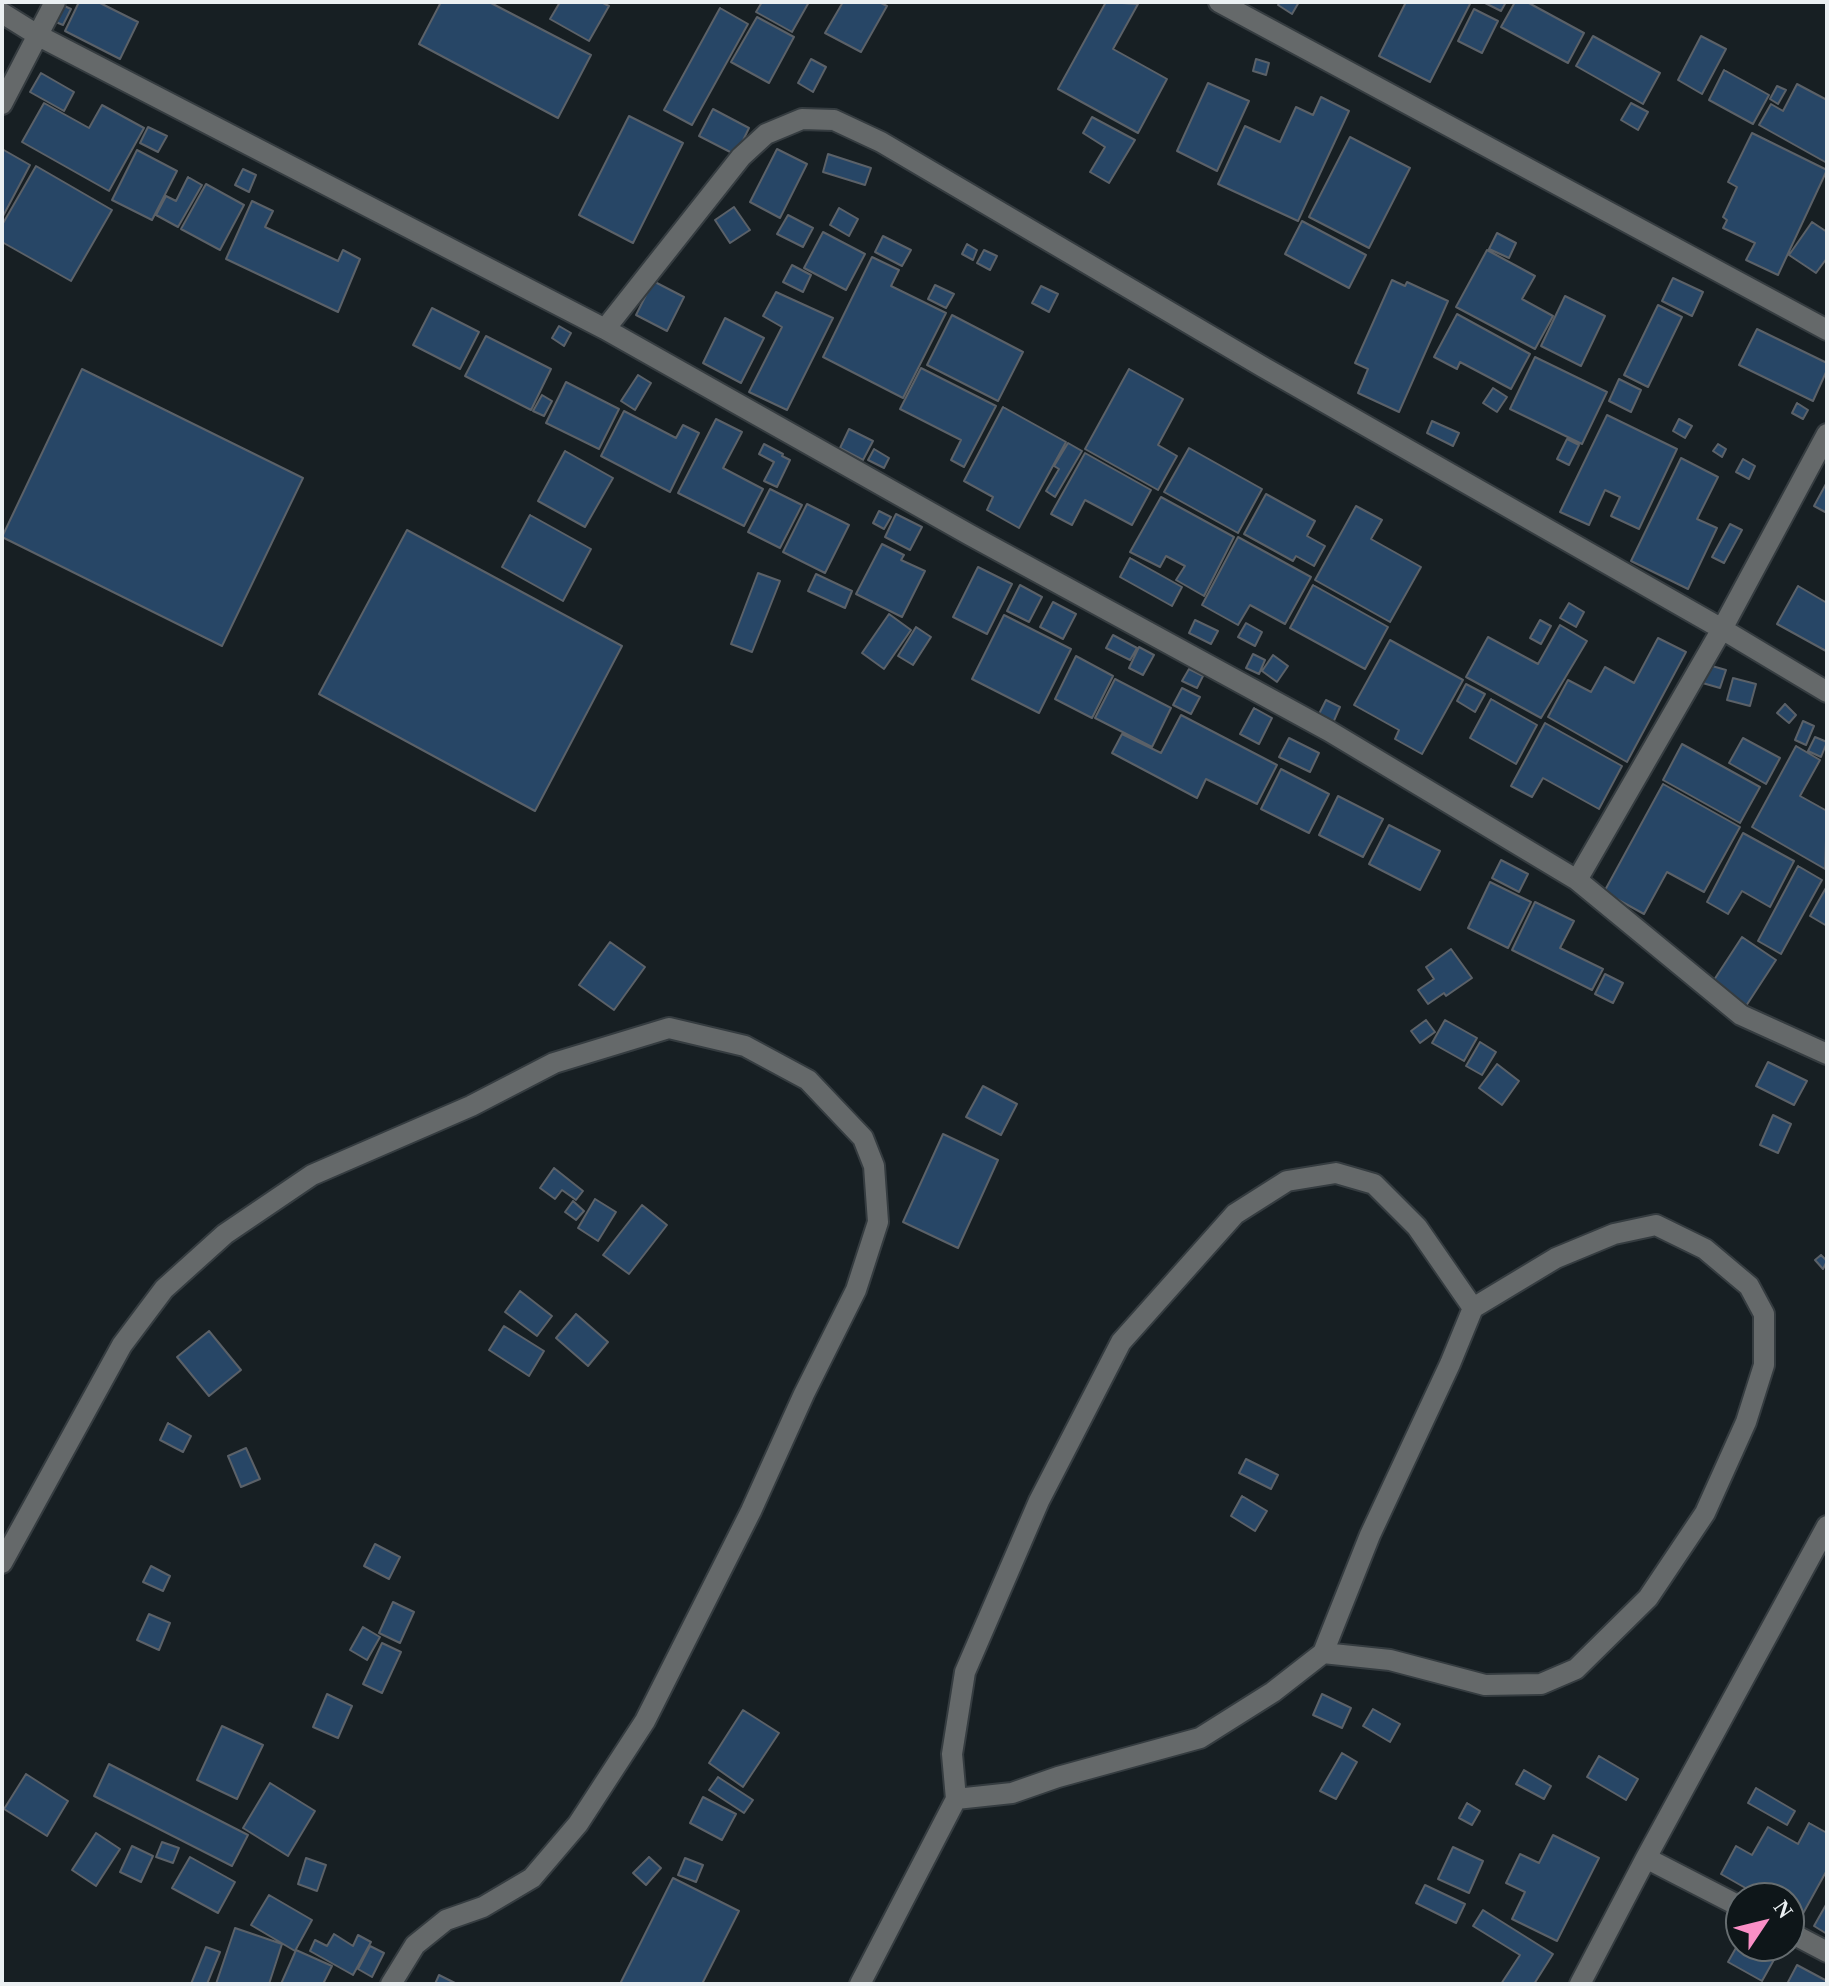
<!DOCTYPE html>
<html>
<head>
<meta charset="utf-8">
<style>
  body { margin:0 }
  #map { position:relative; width:1829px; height:1986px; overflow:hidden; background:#171f23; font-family:"Times New Roman",serif }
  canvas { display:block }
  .frame { position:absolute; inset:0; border:4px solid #ebf0f2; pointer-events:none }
  .north { position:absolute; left:1725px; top:1882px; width:80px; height:80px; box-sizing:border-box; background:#0e1619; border:2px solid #666d70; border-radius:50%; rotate:55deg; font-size:22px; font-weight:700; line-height:32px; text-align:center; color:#ebf0f2 }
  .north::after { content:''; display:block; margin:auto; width:28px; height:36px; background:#fa8fc6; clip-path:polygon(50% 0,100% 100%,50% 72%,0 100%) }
</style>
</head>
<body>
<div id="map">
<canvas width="1829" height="1986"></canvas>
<div class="frame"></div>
<div class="north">N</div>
</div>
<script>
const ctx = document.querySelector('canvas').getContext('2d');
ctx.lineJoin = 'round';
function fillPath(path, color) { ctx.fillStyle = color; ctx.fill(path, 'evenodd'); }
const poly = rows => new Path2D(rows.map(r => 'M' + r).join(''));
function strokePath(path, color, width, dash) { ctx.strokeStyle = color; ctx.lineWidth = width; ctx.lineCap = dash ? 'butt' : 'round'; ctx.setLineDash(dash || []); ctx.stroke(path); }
const building = poly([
  [79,2,98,2,138,22,120,59,65,31,79,2],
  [441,2,489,2,591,55,558,118,419,44,441,2],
  [560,2,601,2,609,6,589,41,550,19,560,2],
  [762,2,809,2,792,32,756,12,762,2],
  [843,2,879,2,887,6,861,52,825,33,843,2],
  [1106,2,1138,4,1113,49,1167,79,1138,133,1058,89,1106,2],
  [1280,2,1299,2,1292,14,1278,5,1280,2],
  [1406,2,1471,2,1430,82,1379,56,1406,2],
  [1483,2,1506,2,1501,11,1483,2],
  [1515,2,1527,2,1584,33,1568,63,1501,27,1515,2],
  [60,4,71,9,63,25,51,20,60,4],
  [720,8,748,24,692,125,664,110,720,8],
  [1474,9,1498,21,1482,53,1458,41,1474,9],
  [757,17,794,37,769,83,731,62,757,17],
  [1593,36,1660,73,1643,104,1576,66,1593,36],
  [1701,36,1726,49,1702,94,1678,80,1701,36],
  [811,59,826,67,813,92,798,83,811,59],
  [1256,59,1269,63,1266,75,1253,71,1256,59],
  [1724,70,1769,95,1753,124,1709,100,1724,70],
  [41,73,74,92,64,111,30,92,41,73],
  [1208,83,1249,101,1217,171,1177,151,1208,83],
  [1797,84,1827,100,1827,163,1759,125,1771,104,1783,111,1797,84],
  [1777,86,1786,90,1778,104,1770,99,1777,86],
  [1321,97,1349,111,1298,221,1218,184,1245,126,1280,142,1296,107,1313,115,1321,97],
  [44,103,89,128,102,105,144,128,109,191,22,142,44,103],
  [1631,103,1648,112,1638,130,1621,120,1631,103],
  [713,109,749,128,736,155,699,136,713,109],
  [629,116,683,143,633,243,579,215,629,116],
  [1092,117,1135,140,1109,183,1090,172,1105,147,1083,133,1092,117],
  [148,127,167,136,158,152,140,143,148,127],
  [1752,133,1827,170,1778,275,1746,260,1755,243,1723,228,1727,220,1723,217,1737,187,1728,182,1752,133],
  [1350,137,1410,168,1369,248,1309,217,1350,137],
  [2,149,30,165,2,218,2,149],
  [777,149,807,164,780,218,750,202,777,149],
  [137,150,177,171,152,220,112,200,137,150],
  [828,154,871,168,865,185,823,172,828,154],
  [36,166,112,210,71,281,2,242,2,225,36,166],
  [243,169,256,175,249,192,235,185,243,169],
  [188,177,202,185,178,227,156,215,166,196,176,201,188,177],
  [206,184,244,205,220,250,181,229,206,184],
  [252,201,273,211,265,227,338,261,343,250,360,259,338,312,226,259,252,201],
  [734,207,750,230,730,243,715,220,734,207],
  [839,208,858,219,849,236,830,225,839,208],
  [788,215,813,228,803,247,777,234,788,215],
  [1302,221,1366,255,1349,288,1285,254,1302,221],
  [1812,222,1827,232,1827,258,1816,273,1789,255,1812,222],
  [823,232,865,254,846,290,804,268,823,232],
  [1497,233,1516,243,1509,258,1489,249,1497,233],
  [883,236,911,250,902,266,875,252,883,236],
  [967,244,977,250,973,260,962,254,967,244],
  [984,250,997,256,990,270,977,263,984,250],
  [1487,250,1535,276,1522,299,1553,316,1535,349,1456,307,1487,250],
  [872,257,899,270,891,286,946,313,903,398,823,357,872,257],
  [792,265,811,275,803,292,783,282,792,265],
  [1673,278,1703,292,1692,316,1662,301,1673,278],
  [1392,280,1405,286,1407,282,1448,301,1399,412,1358,393,1368,369,1355,363,1392,280],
  [653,281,684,297,667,331,636,315,653,281],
  [935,285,954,294,946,308,928,299,935,285],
  [1041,286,1058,294,1049,312,1032,303,1041,286],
  [776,292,833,318,787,410,749,392,782,327,763,316,776,292],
  [1565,296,1605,316,1581,366,1541,346,1565,296],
  [1658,305,1682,317,1648,387,1624,375,1658,305],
  [432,308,479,332,460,369,413,345,432,308],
  [1457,314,1530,354,1511,389,1460,362,1457,369,1434,357,1457,314],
  [952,315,1023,352,998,401,927,365,952,315],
  [725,318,764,338,741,383,703,363,725,318],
  [559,326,571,333,564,346,552,338,559,326],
  [1757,329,1827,363,1827,370,1813,401,1739,365,1757,329],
  [486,336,551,369,531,410,465,376,486,336],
  [1535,357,1607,392,1582,444,1510,409,1535,357],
  [921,368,996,406,964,467,951,460,961,440,900,409,921,368],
  [82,369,303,478,222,646,2,537,82,369],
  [1129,369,1183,399,1158,445,1177,456,1158,490,1085,449,1129,369],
  [638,375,651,383,635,410,621,401,638,375],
  [1619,379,1641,390,1631,412,1609,401,1619,379],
  [566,382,619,409,599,449,546,423,566,382],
  [1493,388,1507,397,1497,412,1483,403,1493,388],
  [542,395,552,401,544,416,533,411,542,395],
  [1797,403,1808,410,1803,419,1792,413,1797,403],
  [1003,407,1066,442,1019,528,987,510,993,497,964,481,1003,407],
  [624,411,676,438,683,425,699,433,670,492,601,456,624,411],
  [1607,415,1677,449,1639,529,1611,516,1620,497,1605,490,1589,525,1560,512,1607,415],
  [716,419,742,432,723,468,763,489,744,526,678,493,716,419],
  [1679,419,1692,426,1685,438,1673,431,1679,419],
  [1432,421,1459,433,1453,446,1427,433,1432,421],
  [849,429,873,441,863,460,840,448,849,429],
  [1567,439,1579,445,1569,465,1557,459,1567,439],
  [1068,443,1082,451,1055,497,1046,491,1059,469,1054,466,1068,443],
  [764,444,783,454,782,456,790,460,777,487,764,481,774,462,759,454,764,444],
  [1718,444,1726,449,1722,457,1713,451,1718,444],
  [1189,448,1262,489,1238,533,1164,492,1189,448],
  [874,449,889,458,884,468,868,460,874,449],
  [565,451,613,478,585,527,538,501,565,451],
  [1085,453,1151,490,1132,525,1085,500,1072,525,1051,514,1085,453],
  [1681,458,1718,477,1697,519,1717,528,1688,589,1631,561,1681,458],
  [1743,459,1755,466,1749,479,1736,472,1743,459],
  [1827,482,1827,513,1814,506,1827,482],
  [770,489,802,505,780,548,748,532,770,489],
  [1266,494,1315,521,1307,536,1325,546,1314,566,1296,556,1293,561,1244,534,1266,494],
  [1161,497,1234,537,1204,596,1176,580,1185,566,1166,556,1160,567,1130,552,1161,497],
  [807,504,849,525,825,573,783,552,807,504],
  [1356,506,1382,520,1371,539,1421,567,1390,622,1315,580,1356,506],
  [879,511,891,517,884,529,873,523,879,511],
  [896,514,922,527,910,550,885,537,896,514],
  [530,515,591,549,563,601,502,567,530,515],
  [1730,524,1742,530,1724,563,1712,557,1730,524],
  [407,530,622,646,535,811,319,694,407,530],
  [1238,537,1311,577,1285,624,1250,605,1238,625,1202,605,1238,537],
  [882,544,904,555,901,560,925,571,902,617,856,594,882,544],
  [1130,558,1182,587,1172,606,1120,577,1130,558],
  [978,567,1012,584,987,634,953,617,978,567],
  [758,573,780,581,752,652,731,644,758,573],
  [816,574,852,591,845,608,808,591,816,574],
  [1020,585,1042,597,1029,622,1007,611,1020,585],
  [1313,585,1388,627,1365,669,1290,628,1313,585],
  [1798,586,1827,603,1826,651,1777,624,1798,586],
  [1053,602,1076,614,1063,639,1040,627,1053,602],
  [1569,603,1584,612,1576,627,1560,618,1569,603],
  [889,614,911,630,884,669,862,653,889,614],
  [1004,615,1071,649,1039,713,972,679,1004,615],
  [1195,620,1218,631,1211,644,1189,633,1195,620],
  [1540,620,1551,626,1541,644,1530,638,1540,620],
  [1246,623,1262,632,1255,646,1238,637,1246,623],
  [1560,625,1587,641,1541,718,1466,677,1488,637,1538,664,1560,625],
  [916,627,931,637,913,665,898,656,916,627],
  [1113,635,1137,648,1130,660,1106,648,1113,635],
  [1658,638,1686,652,1627,762,1548,717,1568,680,1591,692,1605,667,1634,683,1658,638],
  [1390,640,1463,680,1422,754,1395,739,1399,730,1354,705,1390,640],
  [1139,647,1154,655,1143,675,1129,668,1139,647],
  [1253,654,1265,660,1259,674,1246,668,1253,654],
  [1273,655,1288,666,1277,682,1262,671,1273,655],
  [1076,656,1113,676,1092,718,1055,699,1076,656],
  [1705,664,1726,670,1720,688,1699,682,1705,664],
  [1189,669,1203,676,1197,688,1182,681,1189,669],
  [1733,678,1756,684,1750,706,1727,700,1733,678],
  [1115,679,1171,708,1152,747,1095,718,1115,679],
  [1466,684,1485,694,1475,712,1457,701,1466,684],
  [1182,688,1200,697,1191,714,1173,705,1182,688],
  [1491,699,1537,725,1516,764,1470,738,1491,699],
  [1326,700,1340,707,1333,723,1318,716,1326,700],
  [1785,704,1796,715,1789,723,1777,713,1785,704],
  [1254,708,1272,718,1259,744,1240,734,1254,708],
  [1181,715,1277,765,1257,804,1206,779,1197,798,1112,753,1122,734,1161,753,1181,715],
  [1803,721,1814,726,1806,745,1795,740,1803,721],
  [1545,723,1622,766,1599,809,1543,778,1532,797,1511,786,1545,723],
  [1815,737,1827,742,1821,757,1808,751,1815,737],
  [1289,738,1319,753,1310,772,1279,757,1289,738],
  [1743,738,1780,758,1766,784,1729,763,1743,738],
  [1682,744,1760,787,1740,823,1663,780,1682,744],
  [1796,746,1820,760,1800,796,1827,811,1825,869,1752,827,1796,746],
  [1281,769,1329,794,1309,833,1261,809,1281,769],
  [1663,784,1740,827,1704,892,1667,872,1644,914,1604,892,1663,784],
  [1338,796,1383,819,1363,857,1319,835,1338,796],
  [1389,825,1440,851,1420,890,1369,864,1389,825],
  [1743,833,1794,861,1770,907,1742,891,1728,914,1707,902,1743,833],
  [1501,860,1528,874,1519,892,1492,878,1501,860],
  [1798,866,1822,880,1781,954,1758,941,1798,866],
  [1490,882,1531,902,1508,948,1468,928,1490,882],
  [1827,886,1827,926,1810,916,1827,886],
  [1535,902,1574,921,1560,948,1603,969,1592,990,1512,950,1535,902],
  [1742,937,1776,960,1746,1006,1712,983,1742,937],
  [610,942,645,967,614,1010,579,985,610,942],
  [1451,949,1472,978,1446,996,1444,993,1428,1004,1418,990,1434,979,1426,967,1451,949],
  [1605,974,1623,983,1613,1003,1595,994,1605,974],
  [1426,1020,1435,1032,1420,1043,1411,1031,1426,1020],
  [1445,1020,1477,1038,1464,1061,1432,1043,1445,1020],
  [1480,1042,1496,1052,1482,1075,1466,1066,1480,1042],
  [1768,1062,1807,1081,1794,1105,1756,1086,1768,1062],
  [1497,1064,1519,1081,1502,1105,1479,1088,1497,1064],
  [983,1086,1017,1104,1001,1135,966,1117,983,1086],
  [1773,1115,1791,1124,1778,1153,1760,1145,1773,1115],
  [943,1134,998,1160,958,1248,903,1222,943,1134],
  [554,1168,583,1191,576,1200,562,1190,555,1199,540,1188,554,1168],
  [595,1199,616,1212,598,1241,578,1228,595,1199],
  [573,1201,584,1211,576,1220,565,1212,573,1201],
  [642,1205,667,1225,629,1274,603,1255,642,1205],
  [1821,1255,1827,1261,1823,1269,1815,1260,1821,1255],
  [520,1291,552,1316,537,1336,505,1312,520,1291],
  [576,1314,608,1342,588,1366,556,1338,576,1314],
  [504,1326,544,1351,529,1376,489,1350,504,1326],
  [209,1331,241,1370,209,1396,177,1357,209,1331],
  [168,1423,191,1436,183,1452,160,1440,168,1423],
  [246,1448,260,1479,241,1487,228,1456,246,1448],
  [1246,1459,1278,1475,1271,1489,1239,1473,1246,1459],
  [1242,1496,1267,1511,1255,1531,1231,1516,1242,1496],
  [375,1544,400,1557,389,1579,364,1566,375,1544],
  [151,1566,170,1576,163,1591,143,1582,151,1566],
  [393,1602,414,1612,400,1643,379,1633,393,1602],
  [149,1614,170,1623,159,1650,137,1640,149,1614],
  [363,1627,380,1637,367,1660,350,1650,363,1627],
  [382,1643,401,1652,382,1693,363,1684,382,1643],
  [327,1694,352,1706,338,1738,313,1727,327,1694],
  [1322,1694,1351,1708,1342,1728,1313,1715,1322,1694],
  [1373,1709,1400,1724,1390,1742,1363,1726,1373,1709],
  [743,1710,779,1733,743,1787,709,1763,743,1710],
  [222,1726,263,1745,237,1799,197,1780,222,1726],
  [1342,1753,1357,1762,1336,1799,1320,1791,1342,1753],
  [1599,1756,1638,1779,1626,1800,1587,1777,1599,1756],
  [109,1764,248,1835,232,1866,94,1796,109,1764],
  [1524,1770,1551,1786,1544,1799,1516,1784,1524,1770],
  [26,1774,68,1801,47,1836,4,1809,26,1774],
  [718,1777,753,1800,744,1813,709,1790,718,1777],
  [270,1783,315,1811,288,1856,243,1828,270,1783],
  [1756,1788,1795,1811,1787,1825,1748,1803,1756,1788],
  [703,1797,736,1814,722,1840,690,1823,703,1797],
  [1467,1803,1480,1811,1472,1825,1459,1818,1467,1803],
  [1809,1823,1827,1833,1827,1870,1800,1919,1789,1912,1789,1898,1763,1898,1721,1874,1736,1846,1752,1855,1768,1827,1798,1844,1809,1823],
  [96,1833,120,1849,96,1886,72,1870,96,1833],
  [1553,1835,1599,1858,1557,1941,1512,1919,1525,1892,1506,1883,1520,1854,1539,1863,1553,1835],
  [162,1842,179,1848,173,1863,156,1857,162,1842],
  [132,1846,153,1856,141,1882,120,1872,132,1846],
  [1453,1847,1483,1861,1469,1893,1438,1879,1453,1847],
  [190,1857,235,1882,218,1913,172,1888,190,1857],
  [649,1857,661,1868,646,1885,633,1873,649,1857],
  [306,1858,326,1865,317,1891,298,1884,306,1858],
  [685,1858,703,1865,696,1882,678,1875,685,1858],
  [673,1878,739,1911,702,1984,620,1984,673,1878],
  [1425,1885,1465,1904,1456,1923,1416,1903,1425,1885],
  [269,1895,312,1920,295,1951,251,1925,269,1895],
  [1827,1903,1827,1934,1814,1926,1827,1903],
  [1483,1910,1553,1954,1534,1984,1501,1984,1520,1955,1473,1926,1483,1910],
  [235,1928,282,1944,269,1984,216,1984,235,1928],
  [334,1934,353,1946,358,1935,371,1942,353,1975,310,1951,315,1940,327,1946,334,1934],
  [1741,1939,1741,1946,1774,1946,1780,1949,1762,1981,1728,1962,1741,1939],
  [370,1946,384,1953,372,1977,358,1969,370,1946],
  [206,1947,220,1952,207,1984,191,1984,206,1947],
  [296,1950,332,1966,323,1984,281,1984,296,1950],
  [1797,1965,1827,1981,1827,1984,1787,1984,1797,1965],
  [439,1975,457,1984,435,1984,439,1975]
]);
fillPath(building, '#274666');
strokePath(building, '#5b6168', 2);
const minor = poly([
  [1219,2,1827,330],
  [2,13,39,36,605,329,970,535,1329,731,1577,880,1741,1015,1827,1054],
  [2,104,55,2],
  [605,329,741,157,766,134,802,119,834,120,881,142,1263,367,1722,629,1827,692],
  [1577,880,1722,629,1827,434],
  [2,1563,122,1345,164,1289,225,1234,312,1175,471,1106,554,1063,669,1028,745,1046,808,1080,863,1138,874,1166,878,1222,856,1290,804,1394,751,1511,645,1721,578,1824,532,1878,483,1907,446,1920,415,1945,391,1984],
  [956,1799,1012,1793,1058,1777,1200,1738,1273,1692,1323,1653,1370,1535,1450,1364,1473,1308,1556,1258,1614,1234,1656,1225,1705,1249,1749,1286,1764,1314,1764,1365,1746,1422,1705,1513,1648,1598,1576,1669,1541,1684,1485,1685,1390,1660,1323,1653],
  [1646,1858,1741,1907],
  [1789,1932,1827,1952],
  [860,1984,956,1799,952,1754,965,1672,1039,1501,1121,1342,1235,1214,1287,1181,1336,1173,1374,1184,1417,1227,1473,1308],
  [1580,1984,1646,1858,1827,1526]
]);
strokePath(minor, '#353c40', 24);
strokePath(minor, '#65696a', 20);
</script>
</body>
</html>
